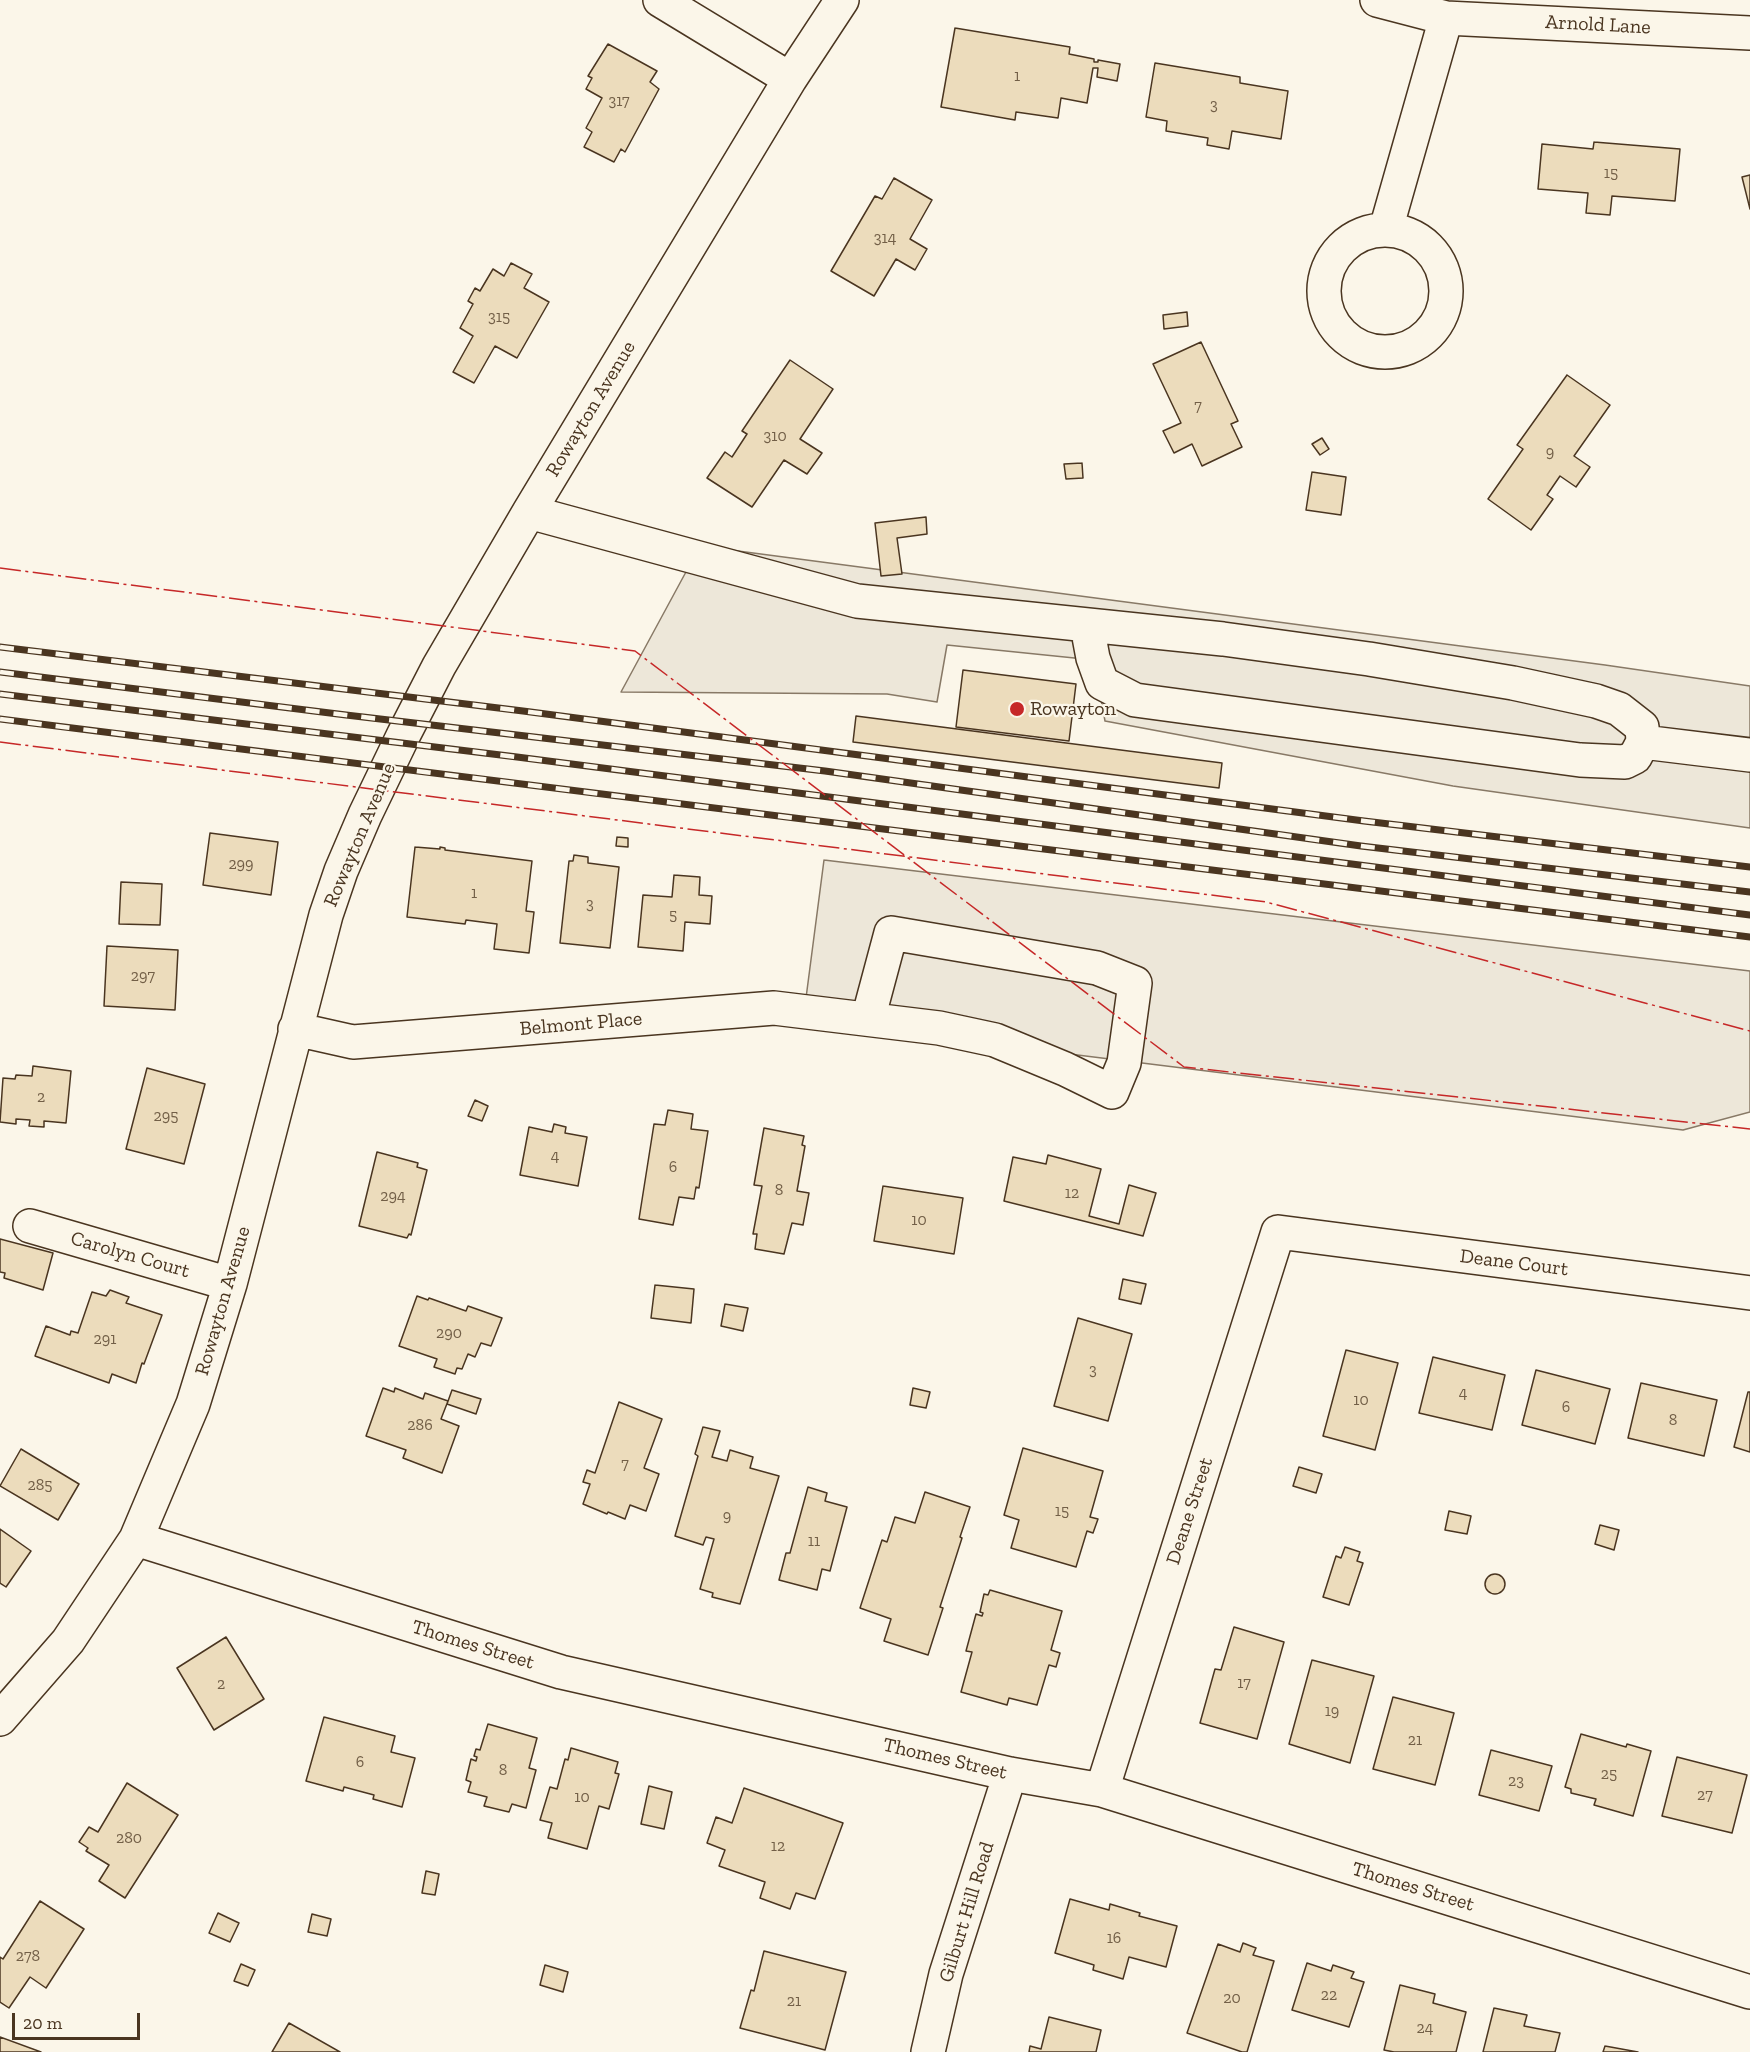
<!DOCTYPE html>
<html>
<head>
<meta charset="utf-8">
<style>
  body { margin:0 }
  #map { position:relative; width:1750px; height:2052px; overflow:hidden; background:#fbf6e9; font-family:"Zilla Slab",serif }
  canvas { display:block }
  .scale { position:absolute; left:12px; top:2013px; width:128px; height:27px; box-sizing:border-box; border:3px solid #4a3520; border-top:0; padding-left:8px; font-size:18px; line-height:21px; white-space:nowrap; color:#4a3520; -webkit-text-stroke:4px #fbf6e9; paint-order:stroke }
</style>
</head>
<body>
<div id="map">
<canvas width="1750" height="2052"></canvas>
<div class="scale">20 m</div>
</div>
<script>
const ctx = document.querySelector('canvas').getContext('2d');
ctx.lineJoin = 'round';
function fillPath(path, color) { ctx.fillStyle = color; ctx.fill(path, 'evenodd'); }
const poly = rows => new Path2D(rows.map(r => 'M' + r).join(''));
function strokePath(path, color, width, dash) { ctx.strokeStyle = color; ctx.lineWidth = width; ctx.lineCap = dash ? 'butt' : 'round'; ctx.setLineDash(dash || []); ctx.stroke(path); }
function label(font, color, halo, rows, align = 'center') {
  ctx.font = font + ' "Zilla Slab",serif'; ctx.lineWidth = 4.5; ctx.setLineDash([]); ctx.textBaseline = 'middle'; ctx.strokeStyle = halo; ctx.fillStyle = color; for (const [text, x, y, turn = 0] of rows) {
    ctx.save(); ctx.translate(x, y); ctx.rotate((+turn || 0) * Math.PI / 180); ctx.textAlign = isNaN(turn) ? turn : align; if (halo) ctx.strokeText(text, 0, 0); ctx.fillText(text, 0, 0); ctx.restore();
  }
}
const parking = poly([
  [700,546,1605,665,1750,686,1750,828,1453,786,1105,721,1094,660,947,645,937,702,887,694,621,692,700,546],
  [824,860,1750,971,1750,1112,1683,1130,803,1021,824,860]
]);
fillPath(parking, '#ede7d9');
strokePath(parking, '#887966', 1.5);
const building = poly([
  [955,28,1070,47,1069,54,1094,59,1094,62,1098,62,1098,60,1120,64,1117,81,1097,77,1098,68,1093,68,1087,103,1061,98,1058,118,1016,112,1015,120,941,107,955,28],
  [608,44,657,71,650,82,659,89,625,152,621,149,614,162,584,147,592,132,586,128,602,98,586,89,592,78,588,76,608,44],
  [1155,63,1240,77,1240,83,1288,91,1281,139,1232,131,1229,149,1207,145,1208,138,1166,131,1167,121,1146,117,1155,63],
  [1594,142,1680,149,1675,201,1612,196,1610,215,1586,213,1588,193,1538,189,1542,144,1593,149,1594,142],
  [1750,175,1750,209,1742,177,1750,175],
  [894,178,932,200,910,239,927,249,915,270,896,259,874,296,831,271,875,196,882,199,894,178],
  [511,263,532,274,524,288,549,302,517,358,495,346,474,383,453,372,473,336,460,328,473,304,468,301,475,288,480,291,493,269,504,276,511,263],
  [1187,312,1188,326,1164,329,1163,315,1187,312],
  [1201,342,1238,421,1231,424,1242,447,1202,466,1192,444,1174,453,1163,431,1181,423,1153,364,1201,342],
  [790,360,833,389,800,439,822,453,807,474,784,460,752,507,707,478,725,452,732,457,747,434,742,431,790,360],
  [1567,375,1610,405,1574,456,1590,467,1576,487,1560,476,1547,495,1553,499,1531,530,1488,499,1523,449,1517,445,1567,375],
  [1322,438,1329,449,1320,455,1312,444,1322,438],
  [1082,463,1083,478,1066,479,1064,464,1082,463],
  [1312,472,1346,477,1341,515,1306,510,1312,472],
  [926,517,927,534,897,538,902,574,881,576,875,523,926,517],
  [963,670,1076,684,1069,741,956,727,963,670],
  [856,716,1222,763,1219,788,853,742,856,716],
  [210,833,278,842,271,895,203,885,210,833],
  [617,837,628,838,628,847,616,846,617,837],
  [415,847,440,849,440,847,445,848,445,850,532,861,526,911,534,912,529,953,494,949,497,924,466,920,465,924,407,917,415,847],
  [574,855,588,857,588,863,619,867,610,948,560,943,569,861,573,861,574,855],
  [674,875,700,877,699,895,712,896,710,924,685,922,683,951,638,947,643,895,672,897,674,875],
  [121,882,162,884,160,925,119,924,121,882],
  [107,946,178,950,175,1010,104,1006,107,946],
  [33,1066,71,1071,66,1123,44,1121,44,1127,29,1126,30,1120,16,1119,16,1124,0,1122,3,1078,15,1079,16,1075,32,1076,33,1066],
  [147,1068,205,1084,184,1164,126,1149,147,1068],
  [475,1100,488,1106,482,1121,468,1116,475,1100],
  [668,1110,693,1114,691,1129,708,1131,699,1188,696,1187,694,1199,679,1197,673,1225,639,1219,654,1124,665,1125,668,1110],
  [554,1124,566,1127,565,1133,587,1137,578,1186,520,1175,529,1127,552,1132,554,1124],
  [764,1128,804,1136,802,1145,805,1146,797,1191,809,1193,803,1225,792,1223,784,1254,755,1249,757,1234,753,1234,762,1186,754,1185,764,1128],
  [377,1152,418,1163,417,1167,427,1170,411,1235,409,1234,407,1238,359,1226,377,1152],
  [1048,1155,1101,1169,1089,1216,1119,1224,1129,1185,1156,1193,1143,1236,1004,1201,1013,1157,1046,1164,1048,1155],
  [883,1186,963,1198,954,1254,874,1241,883,1186],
  [0,1239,53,1253,43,1290,4,1278,5,1273,0,1272,0,1239],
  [1123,1279,1146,1284,1141,1304,1119,1299,1123,1279],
  [655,1285,694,1289,691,1323,651,1318,655,1285],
  [110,1290,129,1297,126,1303,162,1315,144,1364,142,1363,136,1383,112,1374,109,1383,35,1356,46,1326,70,1335,71,1331,78,1333,92,1292,106,1296,110,1290],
  [417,1296,428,1300,429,1298,466,1311,468,1306,502,1318,491,1346,481,1343,475,1357,468,1354,462,1369,457,1368,455,1374,434,1367,437,1359,399,1346,417,1296],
  [725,1304,748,1308,743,1331,721,1326,725,1304],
  [1078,1318,1132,1334,1108,1421,1054,1406,1078,1318],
  [1346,1350,1398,1363,1375,1450,1323,1436,1346,1350],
  [1433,1357,1505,1375,1492,1430,1419,1413,1433,1357],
  [1536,1370,1610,1389,1595,1444,1522,1425,1536,1370],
  [1641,1383,1717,1400,1704,1456,1628,1438,1641,1383],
  [383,1388,394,1392,395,1388,423,1399,425,1393,448,1401,441,1419,459,1426,442,1473,403,1458,406,1450,366,1436,383,1388],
  [913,1388,930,1392,926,1408,910,1405,913,1388],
  [452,1390,481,1399,476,1414,447,1404,452,1390],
  [1748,1392,1750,1392,1750,1452,1734,1447,1748,1392],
  [619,1402,662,1419,644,1468,659,1474,646,1511,630,1505,625,1519,608,1512,607,1514,583,1504,590,1484,583,1482,587,1470,595,1473,619,1402],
  [703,1427,720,1431,712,1457,727,1461,730,1450,753,1457,750,1468,779,1476,740,1604,712,1597,713,1593,700,1589,714,1539,706,1537,703,1545,675,1536,698,1456,695,1454,703,1427],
  [1023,1448,1103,1471,1090,1517,1098,1519,1093,1533,1087,1531,1076,1567,1011,1548,1019,1520,1004,1515,1023,1448],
  [21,1449,79,1484,58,1520,0,1486,21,1449],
  [1299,1467,1322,1474,1316,1493,1293,1486,1299,1467],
  [808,1487,827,1493,825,1501,847,1507,830,1571,822,1569,817,1590,779,1580,786,1553,790,1553,808,1487],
  [925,1492,970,1507,960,1537,962,1538,940,1607,943,1608,928,1655,884,1641,891,1619,860,1608,882,1540,887,1542,895,1517,915,1523,925,1492],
  [1449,1511,1471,1516,1467,1534,1445,1530,1449,1511],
  [1600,1525,1619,1530,1614,1550,1595,1544,1600,1525],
  [0,1529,31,1551,6,1587,0,1583,0,1529],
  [1345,1547,1360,1552,1357,1561,1363,1563,1349,1605,1323,1597,1336,1556,1341,1558,1345,1547],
  '1485 1584a10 10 0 1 1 20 0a10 10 0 1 1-20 0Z',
  [990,1590,1062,1611,1051,1650,1060,1653,1056,1667,1049,1665,1037,1705,1009,1698,1007,1705,961,1692,972,1652,966,1651,976,1614,982,1616,983,1613,980,1612,984,1594,988,1595,990,1590],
  [1234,1627,1284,1642,1257,1739,1200,1723,1215,1669,1221,1670,1234,1627],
  [226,1637,264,1699,214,1730,177,1668,226,1637],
  [1312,1660,1374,1676,1350,1763,1289,1744,1312,1660],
  [1393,1697,1454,1713,1435,1785,1373,1769,1393,1697],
  [324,1717,395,1736,391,1752,415,1758,402,1807,373,1799,374,1795,344,1787,343,1791,306,1781,324,1717],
  [488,1724,537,1738,529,1768,536,1770,526,1808,512,1804,509,1812,484,1806,487,1797,468,1792,471,1782,466,1780,471,1759,476,1761,477,1757,474,1756,476,1749,480,1750,488,1724],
  [1581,1734,1626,1747,1627,1744,1651,1751,1633,1816,1594,1805,1596,1799,1571,1793,1571,1789,1565,1787,1581,1734],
  [571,1748,618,1762,615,1773,619,1774,609,1809,599,1806,587,1849,548,1838,552,1823,540,1820,550,1787,557,1789,565,1759,568,1760,571,1748],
  [1491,1750,1552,1766,1539,1811,1479,1795,1491,1750],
  [1677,1757,1747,1775,1732,1833,1662,1816,1677,1757],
  [127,1783,178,1815,125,1898,99,1881,109,1865,86,1851,88,1848,79,1842,89,1827,98,1832,127,1783],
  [649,1786,672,1792,664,1829,641,1824,649,1786],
  [744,1788,843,1823,815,1899,796,1893,790,1909,760,1898,765,1882,719,1866,725,1850,707,1843,716,1817,732,1823,744,1788],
  [426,1871,439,1874,435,1895,422,1893,426,1871],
  [1070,1899,1109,1910,1110,1904,1140,1913,1139,1916,1177,1926,1166,1967,1129,1957,1123,1979,1093,1970,1094,1965,1055,1953,1070,1899],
  [40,1901,84,1929,46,1988,30,1977,9,2008,0,2002,0,1957,3,1959,40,1901],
  [218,1913,239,1923,230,1942,209,1933,218,1913],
  [312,1914,331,1919,327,1936,308,1932,312,1914],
  [1243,1943,1256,1948,1253,1955,1274,1961,1247,2052,1242,2052,1187,2033,1218,1944,1240,1952,1243,1943],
  [764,1951,846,1972,825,2050,740,2028,751,1990,754,1991,764,1951],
  [1307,1963,1331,1971,1333,1965,1354,1972,1351,1978,1364,1982,1349,2027,1292,2010,1307,1963],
  [241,1964,255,1970,248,1986,234,1981,241,1964],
  [545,1965,568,1972,563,1992,540,1985,545,1965],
  [1400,1985,1435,1994,1433,2003,1466,2012,1456,2052,1394,2052,1384,2050,1400,1985],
  [1494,2008,1527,2015,1524,2026,1560,2033,1555,2052,1483,2052,1494,2008],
  [1049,2017,1101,2030,1096,2052,1029,2052,1030,2046,1041,2049,1049,2017],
  [289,2023,340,2052,272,2052,289,2023],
  [0,2037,41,2052,0,2052,0,2037],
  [1605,2046,1638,2052,1603,2052,1605,2046]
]);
fillPath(building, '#ecdcbc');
strokePath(building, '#4a3520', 1.5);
const minor = poly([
  [660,0,790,79],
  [1377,0,1446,18,1750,33],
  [1386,229,1446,18],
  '1324 291a61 61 0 1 1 122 0a61 61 0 1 1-122 0Z',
  [529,512,857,601,1223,639,1369,659,1513,683,1596,701,1619,709,1642,727,1643,742,1635,757,1625,762,1580,760,1135,700,1102,683,1093,658,1087,626],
  [1643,742,1750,755],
  [295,1029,353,1042,774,1008,939,1028,995,1040,1065,1069,1112,1092,1124,1063,1135,983,1097,968,891,933,868,1019],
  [30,1226,230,1284],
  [136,1539,561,1672,1010,1774,1102,1790,1750,1992],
  [0,1719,68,1641,136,1539,193,1404,230,1284,326,915,341,871,365,815,404,734,439,666,529,512,790,79,842,0],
  [1102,1790,1278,1232,1750,1293],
  [928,2052,946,1974,1010,1774]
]);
strokePath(minor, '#4a3520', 36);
strokePath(minor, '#fbf6e9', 33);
const rail = poly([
  [0,647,523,711,1364,821,1750,867],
  [0,672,346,715,825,771,1361,846,1750,892],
  [0,694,517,757,1750,915],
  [0,719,1750,937]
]);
strokePath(rail, '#4a3520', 7);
strokePath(rail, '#fbf6e9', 4.5, [14]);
strokePath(poly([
  [0,568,635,651,1184,1067,1750,1129],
  [0,742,1266,902,1750,1031]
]), '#c62828', 1.5, [21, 4.5, 3, 4.5]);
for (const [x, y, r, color] of [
  [1017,709,8,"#c62828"]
]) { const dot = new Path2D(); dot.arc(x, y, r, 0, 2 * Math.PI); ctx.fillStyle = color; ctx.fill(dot); strokePath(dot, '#fbf6e9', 2); }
label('16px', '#725f47', null, [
  ["1",1017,76],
  ["317",619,101],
  ["3",1214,105],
  ["15",1611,173],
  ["314",885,238],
  ["315",499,317],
  ["7",1198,406],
  ["310",775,436],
  ["9",1550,452],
  ["299",241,864],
  ["1",474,893],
  ["3",590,904],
  ["5",673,915],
  ["297",143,976],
  ["2",41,1097],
  ["295",166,1116],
  ["4",555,1156],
  ["6",673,1167],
  ["8",779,1190],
  ["12",1072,1193],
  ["294",393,1196],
  ["10",919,1220],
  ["290",449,1333],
  ["291",105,1339],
  ["3",1093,1370],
  ["4",1463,1393],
  ["10",1361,1400],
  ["6",1566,1407],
  ["8",1673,1420],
  ["286",420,1425],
  ["7",625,1464],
  ["285",40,1485],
  ["15",1062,1511],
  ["9",727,1516],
  ["11",814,1541],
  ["17",1244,1683],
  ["2",221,1684],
  ["19",1332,1711],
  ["21",1415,1740],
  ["6",360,1762],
  ["8",503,1770],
  ["25",1609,1774],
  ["23",1516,1781],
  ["27",1705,1795],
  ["10",582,1797],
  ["280",129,1838],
  ["12",778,1846],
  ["16",1114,1938],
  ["278",28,1956],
  ["22",1329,1995],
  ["20",1232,1998],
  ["21",794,2001],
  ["24",1425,2028]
]);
label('20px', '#4a3520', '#fbf6e9', [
  ["Arnold Lane",1598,25,3],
  ["Rowayton Avenue",591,409,-59],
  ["Rowayton Avenue",360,835,-67],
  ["Belmont Place",581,1024,-5],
  ["Carolyn Court",130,1255,16],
  ["Deane Court",1514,1263,7],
  ["Rowayton Avenue",223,1301,-74],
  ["Deane Street",1190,1511,-72],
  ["Thomes Street",473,1645,17],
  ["Thomes Street",945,1759,13],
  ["Thomes Street",1413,1887,17],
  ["Gilburt Hill Road",967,1912,-73]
]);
label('20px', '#4a3520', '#fbf6e9', [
  ["Rowayton",1030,709]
], 'left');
</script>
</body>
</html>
